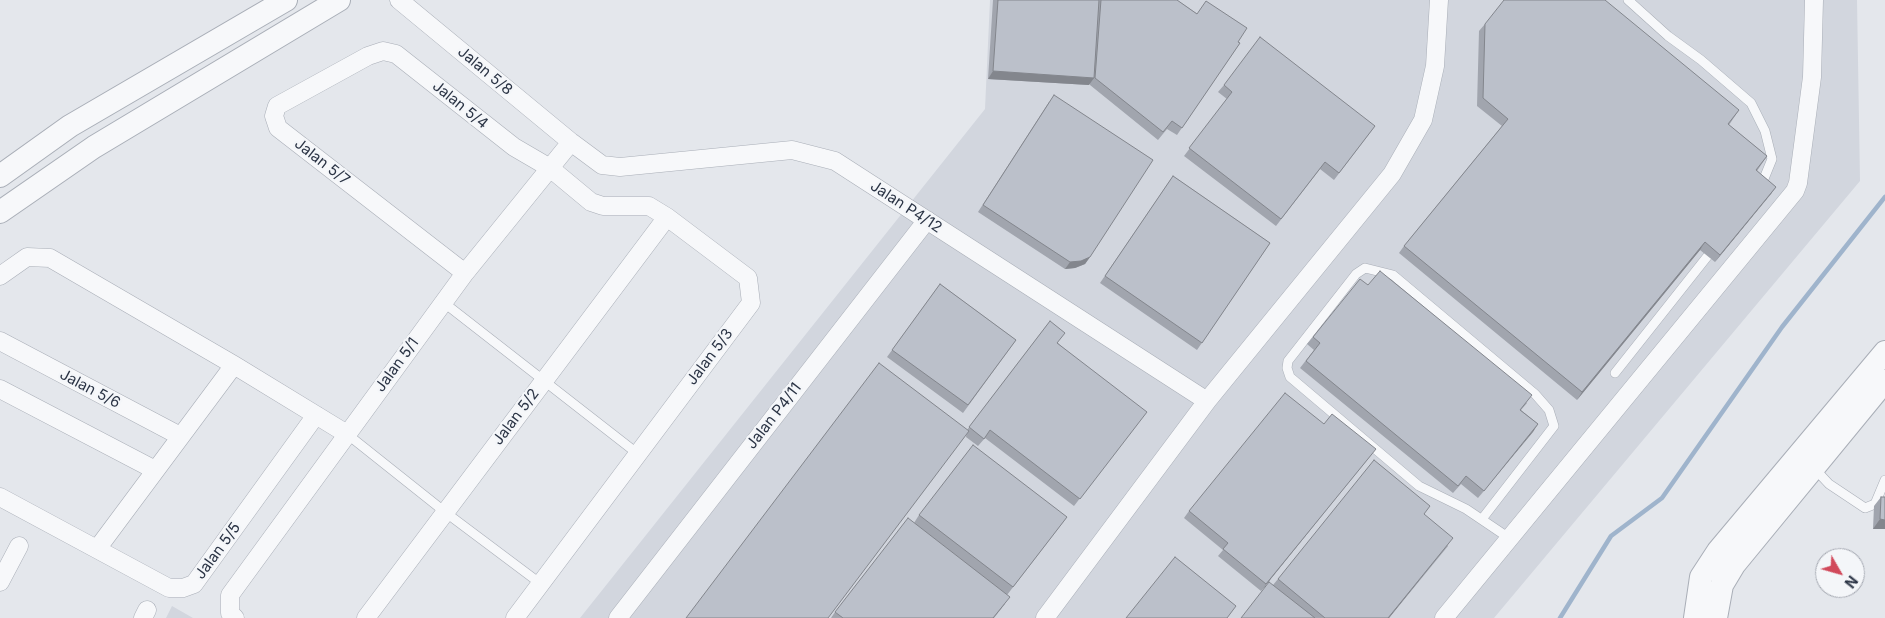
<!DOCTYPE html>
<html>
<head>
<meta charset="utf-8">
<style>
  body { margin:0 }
  #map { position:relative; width:1885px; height:618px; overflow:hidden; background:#e4e7ec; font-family:Inter,sans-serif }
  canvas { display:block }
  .north { position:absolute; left:1815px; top:548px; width:50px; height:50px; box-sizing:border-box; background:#f4f6f9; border:1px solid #a4a8b1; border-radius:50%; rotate:128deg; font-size:14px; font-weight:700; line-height:20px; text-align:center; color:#2b3445 }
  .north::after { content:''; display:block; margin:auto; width:18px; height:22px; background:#d1495b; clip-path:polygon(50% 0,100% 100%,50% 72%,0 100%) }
</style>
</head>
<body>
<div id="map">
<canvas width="1885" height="618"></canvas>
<div class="north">N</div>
</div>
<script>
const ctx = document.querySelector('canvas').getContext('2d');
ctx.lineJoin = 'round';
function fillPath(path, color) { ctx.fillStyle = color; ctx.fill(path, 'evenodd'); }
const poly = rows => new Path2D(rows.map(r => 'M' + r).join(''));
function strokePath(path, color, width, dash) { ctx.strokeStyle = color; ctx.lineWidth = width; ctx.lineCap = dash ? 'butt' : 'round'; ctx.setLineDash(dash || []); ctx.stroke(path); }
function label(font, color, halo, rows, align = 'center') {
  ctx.font = font + ' Inter,sans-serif'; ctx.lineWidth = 4.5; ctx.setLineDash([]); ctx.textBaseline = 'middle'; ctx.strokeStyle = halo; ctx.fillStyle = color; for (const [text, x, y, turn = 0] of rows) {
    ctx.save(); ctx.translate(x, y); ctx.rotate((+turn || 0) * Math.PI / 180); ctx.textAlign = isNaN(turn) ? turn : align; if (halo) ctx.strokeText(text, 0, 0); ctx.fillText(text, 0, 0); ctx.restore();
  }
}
fillPath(poly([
  [990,0,1857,0,1860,181,1494,618,580,618,985,109],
  [172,606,193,618,166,618]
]), '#d2d6de');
strokePath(poly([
  [1560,618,1611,536,1662,498,1782,327,1885,197]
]), '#9fb4cc', 4.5);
const service = poly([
  [1628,0,1668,36,1701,60,1751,103,1765,131,1772,159,1761,186],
  [443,302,638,454],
  [1615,373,1714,248],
  [347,434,445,512,541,584],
  [1814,468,1829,484,1865,508,1875,504,1885,480],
  [1482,519,1554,426,1549,410,1535,394,1393,275,1365,268,1356,274,1288,361,1287,368,1290,377,1419,486,1466,509,1509,538]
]);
const minor = poly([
  [399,0,571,142,602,165,620,167,792,150,835,161,1207,401],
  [465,273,278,128,274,116,277,106,368,56,383,51,396,54,514,147,550,168,591,202,603,206,649,206,667,217,748,278,751,303,515,618],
  [0,276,27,257,50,258,234,365,347,434],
  [0,341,180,436],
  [0,389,155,470],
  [0,497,169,588,183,588,194,584,316,415],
  [97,549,234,365],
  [0,582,19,546],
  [143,618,147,610],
  [235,618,230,613,230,595,465,273,571,142],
  [366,618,667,217],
  [618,618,927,220],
  [1045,618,1207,401,1392,174,1423,120,1435,66,1439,0],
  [1444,618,1795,191,1798,183,1812,77,1814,0]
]);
const tertiary = poly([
  [0,176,70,126,286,0],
  [0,212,94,147,339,0],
  [1695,618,1701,577,1718,551,1885,352],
  [1716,618,1722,585,1734,565,1885,381]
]);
strokePath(service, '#a9aeb7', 10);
strokePath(minor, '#a9aeb7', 19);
strokePath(tertiary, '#a9aeb7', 24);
strokePath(service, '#f7f8fa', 9);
strokePath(minor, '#f7f8fa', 18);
strokePath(tertiary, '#f7f8fa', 22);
fillPath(poly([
  [993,0,1177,0,1240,43,1177,135,1167,129,1158,140,1090,85,1090,83,1089,85,988,79],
  [1485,24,1739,110,1729,125,1767,156,1757,171,1776,187,1715,262,1700,250,1577,400,1399,253,1404,246,1502,126,1477,106,1479,31],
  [1224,85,1375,126,1334,180,1320,169,1276,226,1184,156,1227,99,1218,92],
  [1049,102,1090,257,1085,264,1075,268,1065,269,978,212],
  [1173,176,1270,243,1197,350,1100,283],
  [940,284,1016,340,963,413,887,357],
  [1368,285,1527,403,1521,410,1538,424,1478,498,1461,484,1453,493,1300,368,1314,350,1307,344,1313,337],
  [1050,321,1058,343,1141,419,1074,506,985,438,978,446,966,437,967,430],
  [1324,424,1370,456,1261,591,1218,556,1223,550,1184,518,1189,511],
  [1881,497,1885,529,1873,529,1874,506],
  [919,515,1067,517,1007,595,914,523],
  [1424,515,1448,546,1389,618,1241,618,1273,585,1278,579],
  [1005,604,994,618,831,618,835,612]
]), '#a1a5ae');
fillPath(poly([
  [993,71,1094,78,1089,85,988,79],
  [1776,187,1771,194,1715,262,1720,255],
  [1705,242,1700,250,1577,400,1582,392],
  [1090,257,1085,264,1075,268,1065,269,1070,262],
  [1538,424,1533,432,1478,498,1484,491],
  [1376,449,1370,456,1261,591,1266,584],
  [1880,519,1885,520,1885,529,1873,529],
  [1453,538,1389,618,1388,618]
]), '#83868d');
const building = poly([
  [998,0,1099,0,1094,78,993,71,998,0],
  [1101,0,1177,0,1197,14,1206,1,1247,28,1238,42,1240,43,1182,128,1172,121,1163,132,1095,78,1101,0],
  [1504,0,1605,0,1739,110,1728,124,1767,156,1756,170,1776,187,1720,255,1705,242,1582,392,1404,246,1508,119,1483,98,1485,24,1504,0],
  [1260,37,1375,126,1339,173,1325,162,1281,219,1189,148,1232,92,1224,85,1260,37],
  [1054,95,1153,160,1090,257,1081,261,1070,262,983,205,1054,95],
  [1173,176,1270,243,1202,343,1105,276,1173,176],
  [1380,271,1532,395,1520,410,1538,424,1484,491,1466,476,1458,486,1306,361,1320,343,1313,337,1360,279,1368,285,1380,271],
  [940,284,1016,340,968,405,892,350,940,284],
  [1050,321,1065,333,1057,343,1147,412,1080,499,990,430,984,439,969,427,1050,321],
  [879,363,969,431,828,618,686,618,879,363],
  [1285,393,1324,424,1332,414,1376,449,1266,584,1223,549,1228,543,1189,511,1285,393],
  [973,445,1067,517,1013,587,919,515,973,445],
  [1374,460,1430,506,1424,514,1453,538,1388,618,1325,618,1278,579,1374,460],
  [1881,497,1885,497,1885,520,1880,519,1881,497],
  [908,518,1010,597,993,618,843,618,835,612,908,518],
  [1175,557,1236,606,1227,618,1126,618,1175,557],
  [1269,582,1315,618,1241,618,1269,582]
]);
fillPath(building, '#bbc0ca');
strokePath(building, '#83868d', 1);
label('15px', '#2b3445', '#f4f6f9', [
  ["Jalan 5/8",485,71,40],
  ["Jalan 5/4",460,105,39],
  ["Jalan 5/7",322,162,38],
  ["Jalan P4/12",906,207,33],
  ["Jalan 5/3",710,357,-53],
  ["Jalan 5/1",397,365,-54],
  ["Jalan 5/6",90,389,28],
  ["Jalan P4/11",774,416,-52],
  ["Jalan 5/2",516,417,-53],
  ["Jalan 5/5",218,551,-54]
]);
</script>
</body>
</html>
